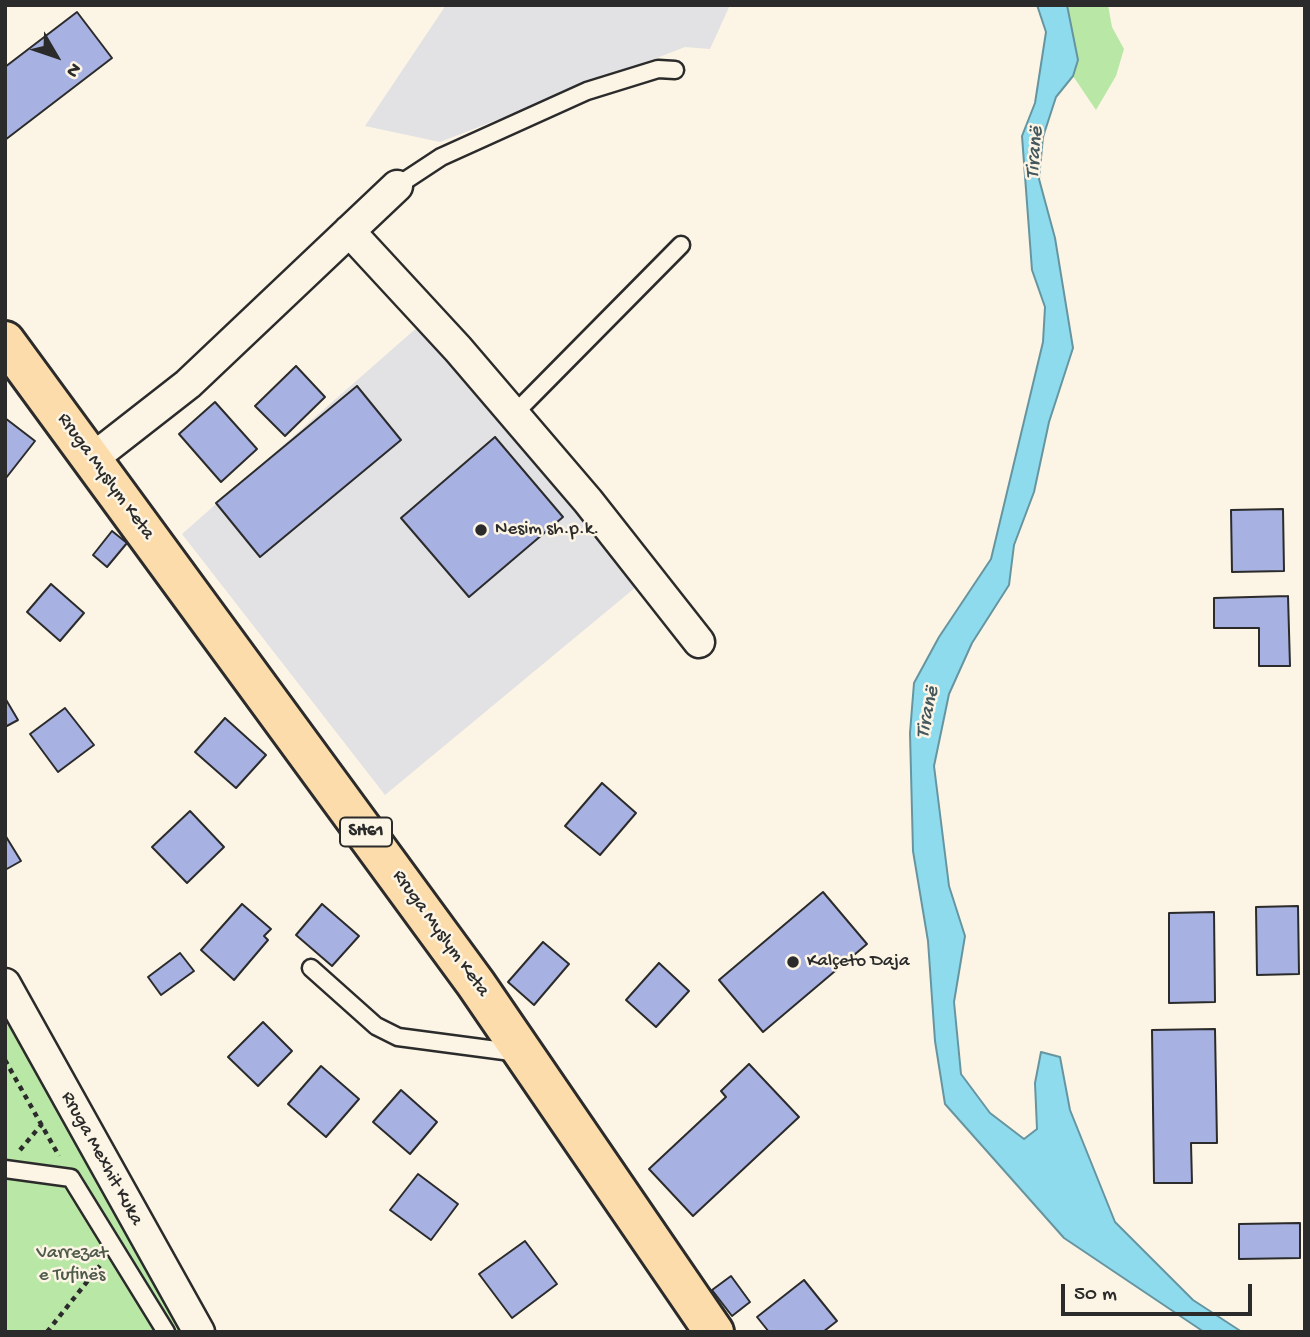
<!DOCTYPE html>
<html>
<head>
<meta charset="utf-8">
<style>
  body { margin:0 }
  #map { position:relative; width:1310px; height:1337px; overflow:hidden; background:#fcf5e5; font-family:"Gochi Hand",sans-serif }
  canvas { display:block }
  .frame { position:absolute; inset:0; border:7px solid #2b2b2b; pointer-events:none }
  .north { position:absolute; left:21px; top:21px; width:70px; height:70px; -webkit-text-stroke:5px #fcf5e5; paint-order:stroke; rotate:129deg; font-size:19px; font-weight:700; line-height:28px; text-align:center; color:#2b2b2b }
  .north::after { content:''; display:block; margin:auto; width:24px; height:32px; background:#2b2b2b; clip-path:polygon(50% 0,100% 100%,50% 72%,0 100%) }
  .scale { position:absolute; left:1061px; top:1284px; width:191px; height:32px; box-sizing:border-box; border:4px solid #2b2b2b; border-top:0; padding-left:9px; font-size:21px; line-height:24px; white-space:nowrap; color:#2b2b2b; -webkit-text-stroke:5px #fcf5e5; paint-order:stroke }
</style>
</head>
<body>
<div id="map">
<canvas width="1310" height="1337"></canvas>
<div class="frame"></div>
<div class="north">N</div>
<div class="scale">50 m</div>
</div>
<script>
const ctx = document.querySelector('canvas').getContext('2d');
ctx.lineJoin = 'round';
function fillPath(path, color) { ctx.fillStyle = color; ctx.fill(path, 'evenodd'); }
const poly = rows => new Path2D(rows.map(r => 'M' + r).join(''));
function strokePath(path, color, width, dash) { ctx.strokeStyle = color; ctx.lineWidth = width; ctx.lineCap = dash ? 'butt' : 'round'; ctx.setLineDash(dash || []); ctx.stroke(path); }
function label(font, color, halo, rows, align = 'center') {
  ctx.font = font + ' "Gochi Hand",sans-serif'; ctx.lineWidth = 5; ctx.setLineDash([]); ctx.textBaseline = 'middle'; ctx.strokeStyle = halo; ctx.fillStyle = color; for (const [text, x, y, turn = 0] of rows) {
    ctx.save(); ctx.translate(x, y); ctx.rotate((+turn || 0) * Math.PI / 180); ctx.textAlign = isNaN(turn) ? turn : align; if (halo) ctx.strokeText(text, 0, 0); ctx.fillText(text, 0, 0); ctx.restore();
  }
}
fillPath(poly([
  [446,5,730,5,710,49,685,47,440,142,365,126],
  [421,324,636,587,385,795,182,534]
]), '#e2e1e4');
fillPath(poly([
  [1067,5,1108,5,1112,27,1124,49,1116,76,1096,110,1073,76,1078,60],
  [5,1008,185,1332,5,1332]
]), '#b9e7a5');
const water = poly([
  [1037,5,1067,5,1078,60,1073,76,1056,97,1043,137,1039,179,1055,238,1073,348,1049,422,1034,492,1014,545,1009,585,972,643,949,694,934,766,949,886,965,936,954,1002,961,1074,990,1113,1024,1139,1037,1129,1035,1083,1041,1052,1060,1057,1070,1110,1115,1222,1193,1300,1242,1332,1204,1332,1064,1238,945,1104,935,1041,928,941,913,851,910,733,914,683,939,637,991,559,1043,342,1045,307,1032,270,1022,136,1035,103,1046,32,1037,5]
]);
fillPath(water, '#8edbee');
strokePath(water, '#6695a0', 2);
const building = poly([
  [77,12,112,58,5,140,5,67,77,12],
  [296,366,325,397,285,436,255,406,296,366],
  [357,386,401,440,260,557,216,503,357,386],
  [215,402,257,449,221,482,179,434,215,402],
  [5,418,35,441,6,478,5,477,5,418],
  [495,437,563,517,469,597,401,518,495,437],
  [1283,509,1284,571,1232,572,1231,510,1283,509],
  [112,531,127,543,107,567,93,555,112,531],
  [51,584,84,613,60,641,27,612,51,584],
  [1288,596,1290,666,1259,666,1259,628,1214,628,1214,598,1288,596],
  [5,698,18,720,5,727,5,698],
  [65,708,94,745,58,772,30,734,65,708],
  [225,718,266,755,236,788,195,752,225,718],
  [602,783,636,813,600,855,565,826,602,783],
  [190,811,224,847,187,883,152,847,190,811],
  [5,835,21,861,5,870,5,835],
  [823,892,867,944,763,1032,719,980,823,892],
  [242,904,271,929,264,936,268,940,234,980,201,950,242,904],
  [322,904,359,936,332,966,296,935,322,904],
  [1298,906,1299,974,1257,975,1256,907,1298,906],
  [1214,912,1215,1002,1169,1003,1169,913,1214,912],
  [543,942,569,964,534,1005,508,982,543,942],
  [180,953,194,971,161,995,148,977,180,953],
  [659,963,689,991,656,1027,626,1000,659,963],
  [263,1022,292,1051,258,1086,228,1057,263,1022],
  [1215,1029,1217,1143,1191,1143,1192,1183,1154,1183,1152,1030,1215,1029],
  [749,1064,799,1117,693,1216,649,1169,726,1097,721,1091,749,1064],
  [321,1066,359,1099,326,1137,288,1104,321,1066],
  [401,1090,437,1122,410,1154,373,1122,401,1090],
  [418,1174,458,1204,431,1240,390,1210,418,1174],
  [1300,1223,1300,1258,1239,1259,1239,1224,1300,1223],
  [525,1241,557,1284,512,1318,479,1274,525,1241],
  [731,1276,750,1302,732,1316,712,1290,731,1276],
  [804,1280,837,1321,823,1332,769,1332,757,1317,804,1280]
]);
fillPath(building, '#a7b1e2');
strokePath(building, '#2b2b2b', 2);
const service = poly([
  [397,186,441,157,587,91,658,69,675,70],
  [514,414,681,245],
  [311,968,376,1026,398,1037,519,1053],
  [5,1169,71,1178,166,1332]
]);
const minor = poly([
  [349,231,458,349,588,501,699,642],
  [92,459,188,384,397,186],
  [5,984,199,1332]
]);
const primary = poly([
  [5,341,476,984,714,1332]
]);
strokePath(service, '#2b2b2b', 21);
strokePath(minor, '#2b2b2b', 35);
strokePath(primary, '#2b2b2b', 44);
strokePath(poly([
  [5,1060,59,1156],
  [20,1150,42,1124],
  [47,1332,102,1263]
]), '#2b2b2b', 4.5, [5, 5]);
strokePath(service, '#fcf5e5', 16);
strokePath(minor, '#fcf5e5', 30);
strokePath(primary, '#fddcac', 38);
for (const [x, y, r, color] of [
  [481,530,7,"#2b2b2b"],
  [793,962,7,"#2b2b2b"]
]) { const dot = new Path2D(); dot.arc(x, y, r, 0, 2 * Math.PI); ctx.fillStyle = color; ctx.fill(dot); strokePath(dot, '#fcf5e5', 2.5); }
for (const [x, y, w] of [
  [366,832,52]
]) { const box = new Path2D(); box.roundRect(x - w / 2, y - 14.5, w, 29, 5); ctx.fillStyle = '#fcf5e5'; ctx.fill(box); strokePath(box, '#2b2b2b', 2); }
label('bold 18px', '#2b2b2b', null, [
  ["SH61",366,832]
]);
label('19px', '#2b2b2b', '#fcf5e5', [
  ["Rruga Myslym Keta",105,477,54],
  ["Rruga Myslym Keta",440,934,54],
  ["Rruga Mexhit Kuka",101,1159,61]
]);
label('19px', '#2b2b2b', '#fcf5e5', [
  ["Nesim sh.p.k.",495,530],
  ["Kalçeto Daja",807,962]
], 'left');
label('19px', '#4e5a4a', '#fcf5e5', [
  ["Varrezat",72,1254],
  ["e Tufinës",72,1276]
]);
label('italic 21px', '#44575c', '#fcf5e5', [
  ["Tiranë",1036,153,-85],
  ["Tiranë",929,713,-78]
]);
</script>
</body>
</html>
